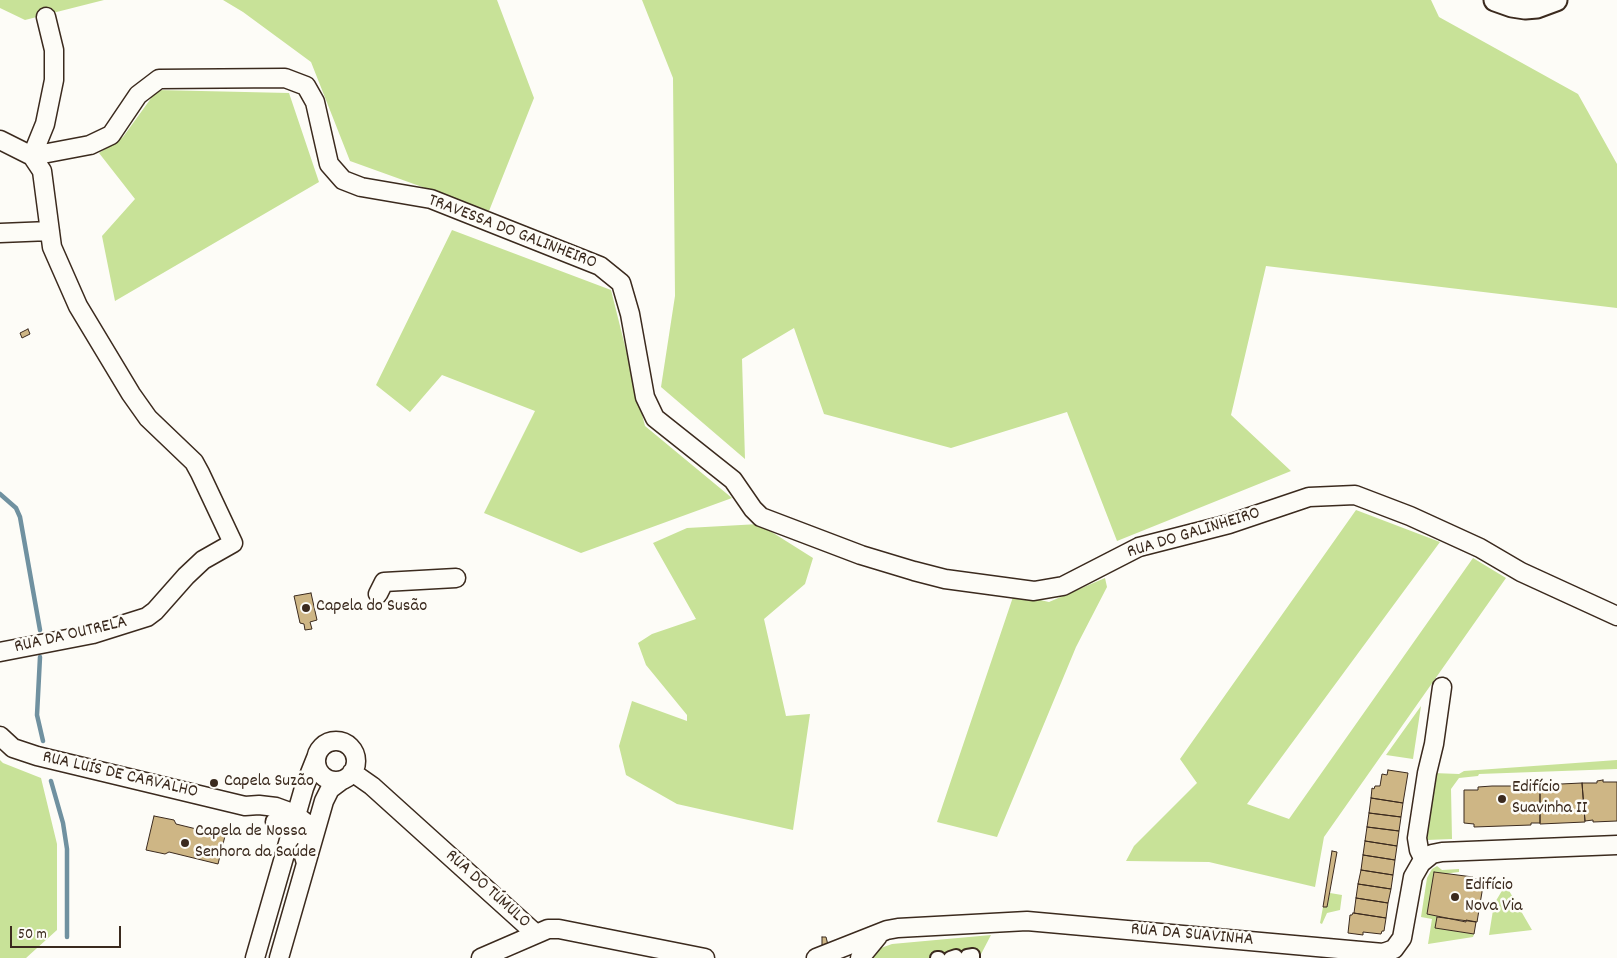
<!DOCTYPE html>
<html>
<head>
<meta charset="utf-8">
<style>
  body { margin:0 }
  #map { position:relative; width:1617px; height:958px; overflow:hidden; background:#fdfcf7; font-family:Dekko,sans-serif }
  canvas { display:block }
  .scale { position:absolute; left:10px; top:926px; width:111px; height:22px; box-sizing:border-box; border:2px solid #3b2a1e; border-top:0; padding-left:6px; font-size:15px; line-height:18px; white-space:nowrap; color:#3b2a1e; -webkit-text-stroke:4px #fdfcf7; paint-order:stroke }
</style>
</head>
<body>
<div id="map">
<canvas width="1617" height="958"></canvas>
<div class="scale">50 m</div>
</div>
<script>
const ctx = document.querySelector('canvas').getContext('2d');
ctx.lineJoin = 'round';
function fillPath(path, color) { ctx.fillStyle = color; ctx.fill(path, 'evenodd'); }
const poly = rows => new Path2D(rows.map(r => 'M' + r).join(''));
function strokePath(path, color, width, dash) { ctx.strokeStyle = color; ctx.lineWidth = width; ctx.lineCap = dash ? 'butt' : 'round'; ctx.setLineDash(dash || []); ctx.stroke(path); }
function label(font, color, halo, rows, align = 'center') {
  ctx.font = font + ' Dekko,sans-serif'; ctx.lineWidth = 5; ctx.setLineDash([]); ctx.textBaseline = 'middle'; ctx.strokeStyle = halo; ctx.fillStyle = color; for (const [text, x, y, turn = 0] of rows) {
    ctx.save(); ctx.translate(x, y); ctx.rotate((+turn || 0) * Math.PI / 180); ctx.textAlign = isNaN(turn) ? turn : align; if (halo) ctx.strokeText(text, 0, 0); ctx.fillText(text, 0, 0); ctx.restore();
  }
}
fillPath(poly([
  [0,0,104,0,25,20,0,8],
  [223,0,497,0,534,98,489,211,350,161,311,62,243,12],
  [642,0,1431,0,1439,17,1578,94,1617,164,1617,308,1266,266,1231,415,1291,471,1117,541,1067,412,951,448,824,414,794,328,742,359,745,459,661,387,675,296,673,78],
  [157,90,289,93,319,182,115,301,102,236,135,199,99,153,123,137],
  [452,230,611,290,645,426,732,498,581,553,484,513,535,411,442,375,410,412,376,385],
  [1356,510,1440,542,1247,804,1289,819,1473,558,1506,578,1324,837,1315,887,1209,862,1126,861,1134,846,1197,783,1180,759],
  [759,524,813,558,805,584,764,619,786,716,810,714,793,830,677,804,626,775,619,746,632,701,687,721,687,715,646,665,638,643,652,634,696,619,653,543,687,528],
  [1105,578,1107,587,1076,647,997,837,937,822,1014,594,1049,602],
  [1421,706,1413,759,1386,755],
  [0,760,3,763,41,778,57,844,57,930,26,958,0,958],
  [1617,760,1617,769,1479,774,1478,776,1459,778,1451,789,1452,839,1427,840,1424,836,1433,773,1459,774,1464,771],
  [1437,866,1442,870,1459,869,1459,872,1443,874,1434,873,1427,914,1437,916,1436,928,1474,934,1473,937,1428,944,1432,919,1421,917,1427,878,1432,869],
  [1504,882,1532,930,1489,935,1494,904,1503,889],
  [1330,893,1342,895,1340,910,1327,913,1322,924,1320,923,1323,907,1327,907],
  [991,935,979,958,873,958,881,948,892,944]
]), '#c8e298');
strokePath(poly([
  [0,494,16,508,20,517,40,630],
  [40,657,37,715,43,741],
  [51,781,63,823,67,849,67,937]
]), '#7091a0', 4.5);
const building = poly([
  [28,329,30,334,22,338,20,333,28,329],
  [311,593,317,620,310,622,312,629,305,630,304,624,300,623,294,596,311,593],
  [1388,770,1408,773,1403,803,1371,798,1372,788,1374,789,1375,786,1380,786,1382,774,1387,775,1388,770],
  [1603,780,1603,782,1617,782,1617,821,1593,822,1593,820,1585,821,1582,783,1597,783,1597,781,1603,780],
  [1518,783,1525,783,1525,786,1540,785,1540,823,1531,823,1531,825,1474,827,1474,824,1464,823,1464,790,1478,790,1478,787,1492,786,1519,786,1518,783],
  [1582,783,1585,822,1540,824,1540,785,1582,783],
  [1371,798,1403,803,1401,817,1369,813,1371,798],
  [1369,813,1401,817,1399,831,1367,827,1369,813],
  [154,816,174,820,176,824,225,836,218,864,169,852,165,854,146,850,154,816],
  [1367,827,1399,831,1397,846,1365,841,1367,827],
  [1365,841,1397,846,1395,860,1363,855,1365,841],
  [1332,851,1337,852,1327,907,1323,907,1332,851],
  [1363,855,1395,860,1393,875,1361,870,1363,855],
  [1361,870,1393,875,1391,889,1358,884,1361,870],
  [1434,872,1473,877,1473,879,1484,880,1477,922,1466,920,1466,922,1427,914,1434,872],
  [1358,884,1391,889,1388,903,1356,898,1358,884],
  [1356,898,1388,903,1386,918,1354,913,1356,898],
  [1353,913,1386,918,1384,931,1382,931,1381,934,1363,932,1363,935,1348,933,1350,915,1352,915,1353,913],
  [1437,917,1476,922,1474,934,1435,928,1437,917],
  [822,937,826,937,828,945,822,945,822,937]
]);
fillPath(building, '#ceb685');
strokePath(building, '#3b2a1e', 1);
const pedestrian = poly([
  [937,958,939,958],
  [950,958,956,956,956,958],
  [966,958,967,956,973,955,973,958]
]);
const minor = poly([
  [0,140,32,156,42,171,52,247,78,306,131,394,148,418,194,462,200,473,233,543,203,560,186,576,155,611,147,617,93,634,0,652],
  [32,156,90,145,111,135,138,95,159,79,285,78,306,86,315,102,329,164,343,180,361,187,431,199,600,266,621,283,630,314,645,397,655,418,733,480,753,509,761,517,861,555,914,571,945,579,1034,591,1063,586,1139,547,1229,524,1309,497,1355,495,1410,516,1480,548,1521,572,1617,616],
  [32,156,45,124,54,80,54,50,46,17],
  [0,233,50,231],
  [378,594,384,582,456,578],
  [0,736,13,748,37,756,245,806,259,805,276,807,287,811,296,815,306,823,307,830,302,849,306,863],
  '316 761a20 20 0 1 1 40 0a20 20 0 1 1-40 0Z',
  [352,772,372,786,536,934],
  [275,822,305,823],
  [1424,860,1419,850,1417,838,1427,773,1434,744,1442,687],
  [255,958,304,788,316,758],
  [279,958,324,801,330,789,342,780],
  [481,958,548,929,559,929,705,958],
  [816,958,887,930,898,928,1027,921,1383,953,1394,949,1402,938,1413,877,1421,863,1432,854,1442,852,1617,845],
  [860,958,878,936]
]);
const tertiary = poly([
  [1495,0,1512,6,1525,8,1537,7,1556,0]
]);
strokePath(pedestrian, '#3b2a1e', 16);
strokePath(minor, '#3b2a1e', 21);
strokePath(tertiary, '#3b2a1e', 25);
strokePath(pedestrian, '#fdfcf7', 12);
strokePath(minor, '#fdfcf7', 18);
strokePath(tertiary, '#fdfcf7', 21);
for (const [x, y, r, color] of [
  [306,608,5,"#3b2a1e"],
  [214,783,5,"#3b2a1e"],
  [1502,799,5,"#3b2a1e"],
  [185,843,5,"#3b2a1e"],
  [1455,897,5,"#3b2a1e"]
]) { const dot = new Path2D(); dot.arc(x, y, r, 0, 2 * Math.PI); ctx.fillStyle = color; ctx.fill(dot); strokePath(dot, '#fdfcf7', 2); }
label('18px', '#3b2a1e', '#fdfcf7', [
  ["TRAVESSA DO GALINHEIRO",512,233,21],
  ["RUA DO GALINHEIRO",1194,534,-17],
  ["RUA DA OUTRELA",71,636,-13],
  ["RUA LUÍS DE CARVALHO",120,776,13],
  ["RUA DO TÚMULO",487,890,42],
  ["RUA DA SUAVINHA",1192,936,5]
]);
label('18px', '#3b2a1e', '#fdfcf7', [
  ["Capela do Susão",316,608],
  ["Capela Suzão",224,783],
  ["Edifício",1512,789],
  ["Suavinha II",1512,810],
  ["Capela de Nossa",195,833],
  ["Senhora da Saúde",195,854],
  ["Edifício",1465,887],
  ["Nova Via",1465,908]
], 'left');
</script>
</body>
</html>
